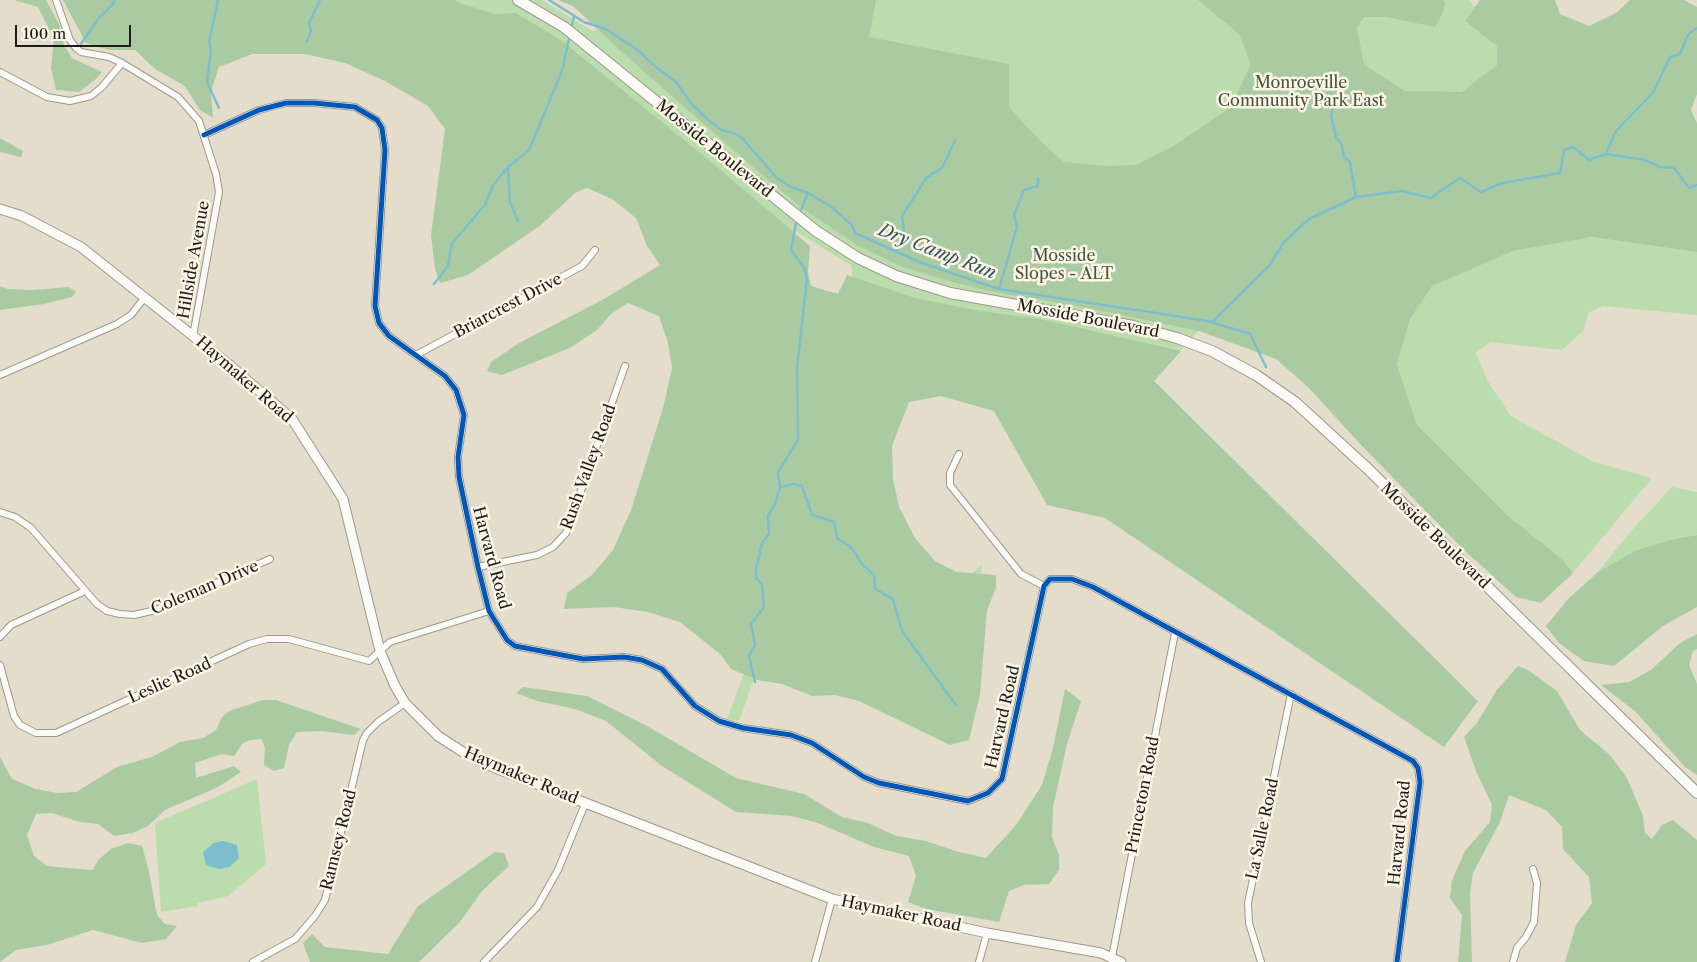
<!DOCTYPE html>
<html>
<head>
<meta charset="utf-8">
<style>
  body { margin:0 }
  #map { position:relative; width:1697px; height:962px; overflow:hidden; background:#e4ddcc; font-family:"Libre Caslon Text",serif }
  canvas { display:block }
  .scale { position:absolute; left:15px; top:25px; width:116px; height:22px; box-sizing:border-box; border:2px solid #1c1c1c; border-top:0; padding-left:6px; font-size:15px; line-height:18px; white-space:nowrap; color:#1c1c1c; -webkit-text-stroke:4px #fcf5e5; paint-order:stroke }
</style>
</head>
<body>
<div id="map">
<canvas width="1697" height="962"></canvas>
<div class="scale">100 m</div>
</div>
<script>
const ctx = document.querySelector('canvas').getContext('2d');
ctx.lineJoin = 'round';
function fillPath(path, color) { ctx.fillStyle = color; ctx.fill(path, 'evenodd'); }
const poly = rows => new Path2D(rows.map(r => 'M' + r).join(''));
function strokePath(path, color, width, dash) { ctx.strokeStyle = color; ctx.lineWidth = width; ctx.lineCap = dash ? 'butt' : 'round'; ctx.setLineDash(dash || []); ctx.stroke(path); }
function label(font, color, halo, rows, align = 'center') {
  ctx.font = font + ' "Libre Caslon Text",serif'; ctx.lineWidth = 5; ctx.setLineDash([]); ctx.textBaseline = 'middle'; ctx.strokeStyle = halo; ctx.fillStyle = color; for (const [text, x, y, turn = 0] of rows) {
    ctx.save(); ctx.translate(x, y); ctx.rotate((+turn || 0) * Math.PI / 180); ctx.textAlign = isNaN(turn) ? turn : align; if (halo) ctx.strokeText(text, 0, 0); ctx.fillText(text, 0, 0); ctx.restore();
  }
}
fillPath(poly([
  [225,0,542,0,594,32,605,11,586,0,1468,0,1624,164,1320,199,1153,380,892,388,887,519,945,594,982,565,965,670,763,653,739,721,727,719,752,652,704,335,639,186],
  [795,231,851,265,860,348,799,309],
  [1592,237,1697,252,1697,315,1603,306,1588,313,1584,330,1562,350,1490,342,1476,353,1487,380,1511,416,1594,462,1652,478,1573,573,1564,561,1506,514,1417,425,1397,364,1410,319,1431,286,1513,251],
  [1672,487,1697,492,1697,535,1674,539,1634,551,1597,573,1632,530],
  [257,779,266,864,228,896,198,903,198,906,161,912,155,823]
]), '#bbdcad');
fillPath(poly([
  [14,0,46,0,59,24,64,45,72,58,102,72,96,79,79,92,56,90,51,68,54,39,38,7],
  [63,0,455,0,459,3,495,14,516,13,562,41,711,162,810,246,808,272,811,286,838,294,847,275,915,298,980,311,1040,319,1181,351,1154,381,1478,701,1444,747,1105,518,1047,505,994,411,941,396,909,402,892,446,893,479,899,507,915,538,935,561,956,572,996,575,996,588,987,610,980,695,969,740,950,745,859,701,835,695,812,696,782,684,757,680,731,669,720,654,680,622,648,612,614,607,564,609,567,593,592,575,613,550,631,510,663,408,672,368,668,343,659,316,628,303,611,314,597,330,570,348,502,375,487,371,491,362,519,343,604,299,660,265,647,246,636,218,612,199,587,188,575,193,541,225,468,275,440,283,435,269,431,235,445,129,428,106,385,81,345,63,305,54,252,54,219,67,211,92,213,118,199,109,185,86,155,69,135,50,109,50,86,43],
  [558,0,876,0,869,37,1009,64,1009,107,1040,141,1064,162,1108,166,1136,165,1177,144,1231,107,1251,64,1239,34,1198,0,1443,0,1445,2,1443,12,1435,27,1387,17,1364,17,1357,28,1364,65,1405,91,1462,92,1497,65,1497,46,1465,21,1480,0,1555,0,1560,14,1589,26,1616,13,1630,0,1684,0,1697,7,1697,94,1691,110,1697,123,1697,252,1592,237,1513,251,1432,286,1410,319,1397,364,1417,425,1506,514,1564,561,1573,573,1541,603,1516,597,1464,550,1362,446,1309,388,1276,359,1199,331,1077,306,988,291,952,282,900,266,857,245,805,210,762,175,625,55,573,6],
  [0,138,23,151,21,157,0,152],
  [0,286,8,289,33,290,69,287,76,292,72,297,44,304,0,310],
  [1697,535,1697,607,1663,626,1614,666,1584,661,1559,643,1546,626,1569,598,1597,573,1634,551,1674,539],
  [1697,634,1697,649,1693,651,1689,665,1697,684,1697,775,1685,767,1636,712,1601,685,1629,682,1651,670,1680,643],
  [1518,666,1528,670,1557,691,1580,730,1610,755,1627,778,1643,816,1645,833,1652,839,1662,825,1673,820,1697,840,1697,962,1565,962,1576,925,1592,903,1589,877,1563,849,1562,827,1546,810,1509,795,1500,822,1473,873,1470,893,1472,962,1458,962,1462,915,1450,898,1452,880,1465,851,1490,822,1492,805,1476,771,1464,737,1477,723,1496,691],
  [523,687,587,696,647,726,736,778,804,794,842,817,868,823,896,836,926,841,959,852,986,858,1016,825,1042,785,1053,748,1065,689,1081,701,1067,744,1053,807,1052,837,1059,855,1059,870,1049,884,1024,885,1009,891,999,922,926,909,908,902,916,876,909,856,874,847,818,823,792,816,736,812,662,766,606,721,575,709,537,701,516,693],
  [263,700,276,700,361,729,354,735,320,731,297,732,289,745,284,768,274,771,264,765,265,747,261,739,250,740,242,744,234,756,222,754,195,763,196,778,234,766,241,772,218,787,165,810,148,826,133,833,114,836,98,824,80,822,52,813,36,814,27,835,34,856,47,866,93,870,98,860,111,849,128,843,142,846,149,872,157,915,165,924,177,926,166,939,142,943,93,930,47,945,16,950,0,962,0,757,12,779,36,789,57,793,76,792,117,767,152,757,180,742,203,738,216,730,222,717,229,711],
  [495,852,504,853,509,866,483,890,459,923,419,962,310,962,303,943,312,934,325,947,388,954,418,906]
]), '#aacba1');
fillPath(poly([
  [223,841,237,845,239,858,229,867,219,869,206,865,203,852,214,843]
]), '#7cbecd');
strokePath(poly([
  [218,0,209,43,211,51,207,82,219,108],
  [549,0,584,22,606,29,639,51,657,68,676,82,690,102,708,120,722,130,736,134,742,138,776,177,789,186,808,193,830,206,851,224,855,233,922,263,999,289,1208,321,1250,334,1266,367],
  [572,25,574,17],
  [307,41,311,31,309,23,320,0],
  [81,44,98,19,113,4,114,0],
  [1336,99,1331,115,1336,137,1342,145,1344,157,1350,162,1356,197],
  [1606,153,1616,131,1653,93,1670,57,1680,54,1688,35,1697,28],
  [508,167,510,202,518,221],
  [801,210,808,193],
  [896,252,904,229,902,216,927,177,942,168,955,141],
  [434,284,448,266,452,243,485,205,493,185,508,167,529,150,562,71,569,39],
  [999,289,1017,227,1014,215,1024,190,1038,186,1038,178],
  [1212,322,1269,266,1284,242,1309,219,1356,197,1402,191,1431,198,1460,178,1481,192,1502,183,1560,173,1564,150,1573,147,1589,160,1606,154,1645,160,1660,167,1674,168,1689,188,1697,185],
  [780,487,794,484,802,486,812,515,834,522,837,538,851,547,862,564,874,575,875,589,893,599,902,631,956,705],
  [755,682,749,656,755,645,751,624,764,607,762,584,756,578,756,570,762,543,769,534,768,516,775,504,780,487,778,473,798,439,797,368,807,279,805,269,791,250,796,223]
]), '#7cbecd', 2.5);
const street = poly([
  [56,0,70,40,76,48,81,52,109,57,122,63,178,97,199,121,216,174,219,192,193,336],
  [0,72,47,97,70,101,91,96,102,87,122,63],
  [204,135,259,110,286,103,314,103,355,107,377,120,382,128,385,150,375,306,379,323,389,336,445,376,456,390,464,415,458,457,459,477,478,567,489,611,507,640,515,646,583,659,624,657,642,660,662,669,695,706,719,721,743,728,791,735,812,743,864,777,879,783,968,801,988,793,1002,779,1044,586,1050,579,1072,579,1093,587,1413,761,1418,768,1420,782,1397,962],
  [416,355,582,266,595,250],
  [0,375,117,324,131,315,145,297],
  [959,454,950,473,950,485,1021,574,1044,586],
  [0,512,15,517,31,528,97,604,107,611,120,614,134,615,156,610,270,559],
  [478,567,537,555,553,547,566,533,625,366],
  [0,637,11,625,85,591],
  [0,665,14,716,20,725,36,733,56,733,249,644,267,639,289,639,369,661,390,642,489,611],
  [1112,957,1175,633],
  [253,962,295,939,315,916,325,900,363,740,367,733,378,722,405,703],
  [484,962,537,907,558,870,585,804],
  [815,962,832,899],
  [979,962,987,933],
  [1261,962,1249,923,1248,903,1291,694],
  [1513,962,1517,948,1526,937,1534,922,1537,883,1533,869]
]);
const secondary = poly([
  [0,209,22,216,81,247,227,363,292,419,343,499,380,651,395,686,405,703,438,736,466,754,493,767,832,899,987,933,1101,953,1121,962]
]);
const primary = poly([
  [518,0,564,27,816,231,858,258,896,276,950,293,1133,326,1177,338,1212,351,1256,375,1295,402,1368,469,1697,793]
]);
strokePath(street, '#9c988e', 8);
strokePath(secondary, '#9c988e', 11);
strokePath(primary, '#9c988e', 12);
strokePath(street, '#fbfaf7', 6);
strokePath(secondary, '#fbfaf7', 9);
strokePath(primary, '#fbfaf7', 10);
strokePath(poly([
  [204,135,259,110,286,103,314,103,355,107,377,120,382,128,385,150,375,306,379,323,389,336,445,376,456,390,464,415,458,457,459,477,478,567,489,611,507,640,515,646,583,659,624,657,642,660,662,669,695,706,719,721,743,728,791,735,812,743,864,777,879,783,968,801,988,793,1002,779,1044,586,1050,579,1072,579,1093,587,1413,761,1418,768,1420,782,1397,962]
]), '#0057b8', 5);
label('16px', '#425640', '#fcf5e5', [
  ["Monroeville",1301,83],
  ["Community Park East",1301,101],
  ["Mosside",1064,256],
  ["Slopes - ALT",1064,274]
]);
label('16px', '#1c1c1c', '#fcf5e5', [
  ["Mosside Boulevard",714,149,39],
  ["Hillside Avenue",194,260,-80],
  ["Briarcrest Drive",508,306,-28],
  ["Mosside Boulevard",1088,319,11],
  ["Haymaker Road",244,380,41],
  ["Rush Valley Road",589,467,-70],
  ["Mosside Boulevard",1435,536,44],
  ["Harvard Road",491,558,75],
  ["Coleman Drive",205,588,-23],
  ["Leslie Road",170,681,-24],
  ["Harvard Road",1003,717,-77],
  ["Haymaker Road",521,776,23],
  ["Princeton Road",1143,795,-79],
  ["La Salle Road",1263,829,-78],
  ["Harvard Road",1400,833,-84],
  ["Ramsey Road",339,840,-76],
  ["Haymaker Road",901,914,12]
]);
label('italic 18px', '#305863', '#fcf5e5', [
  ["Dry Camp Run",937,252,21]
]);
</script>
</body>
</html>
